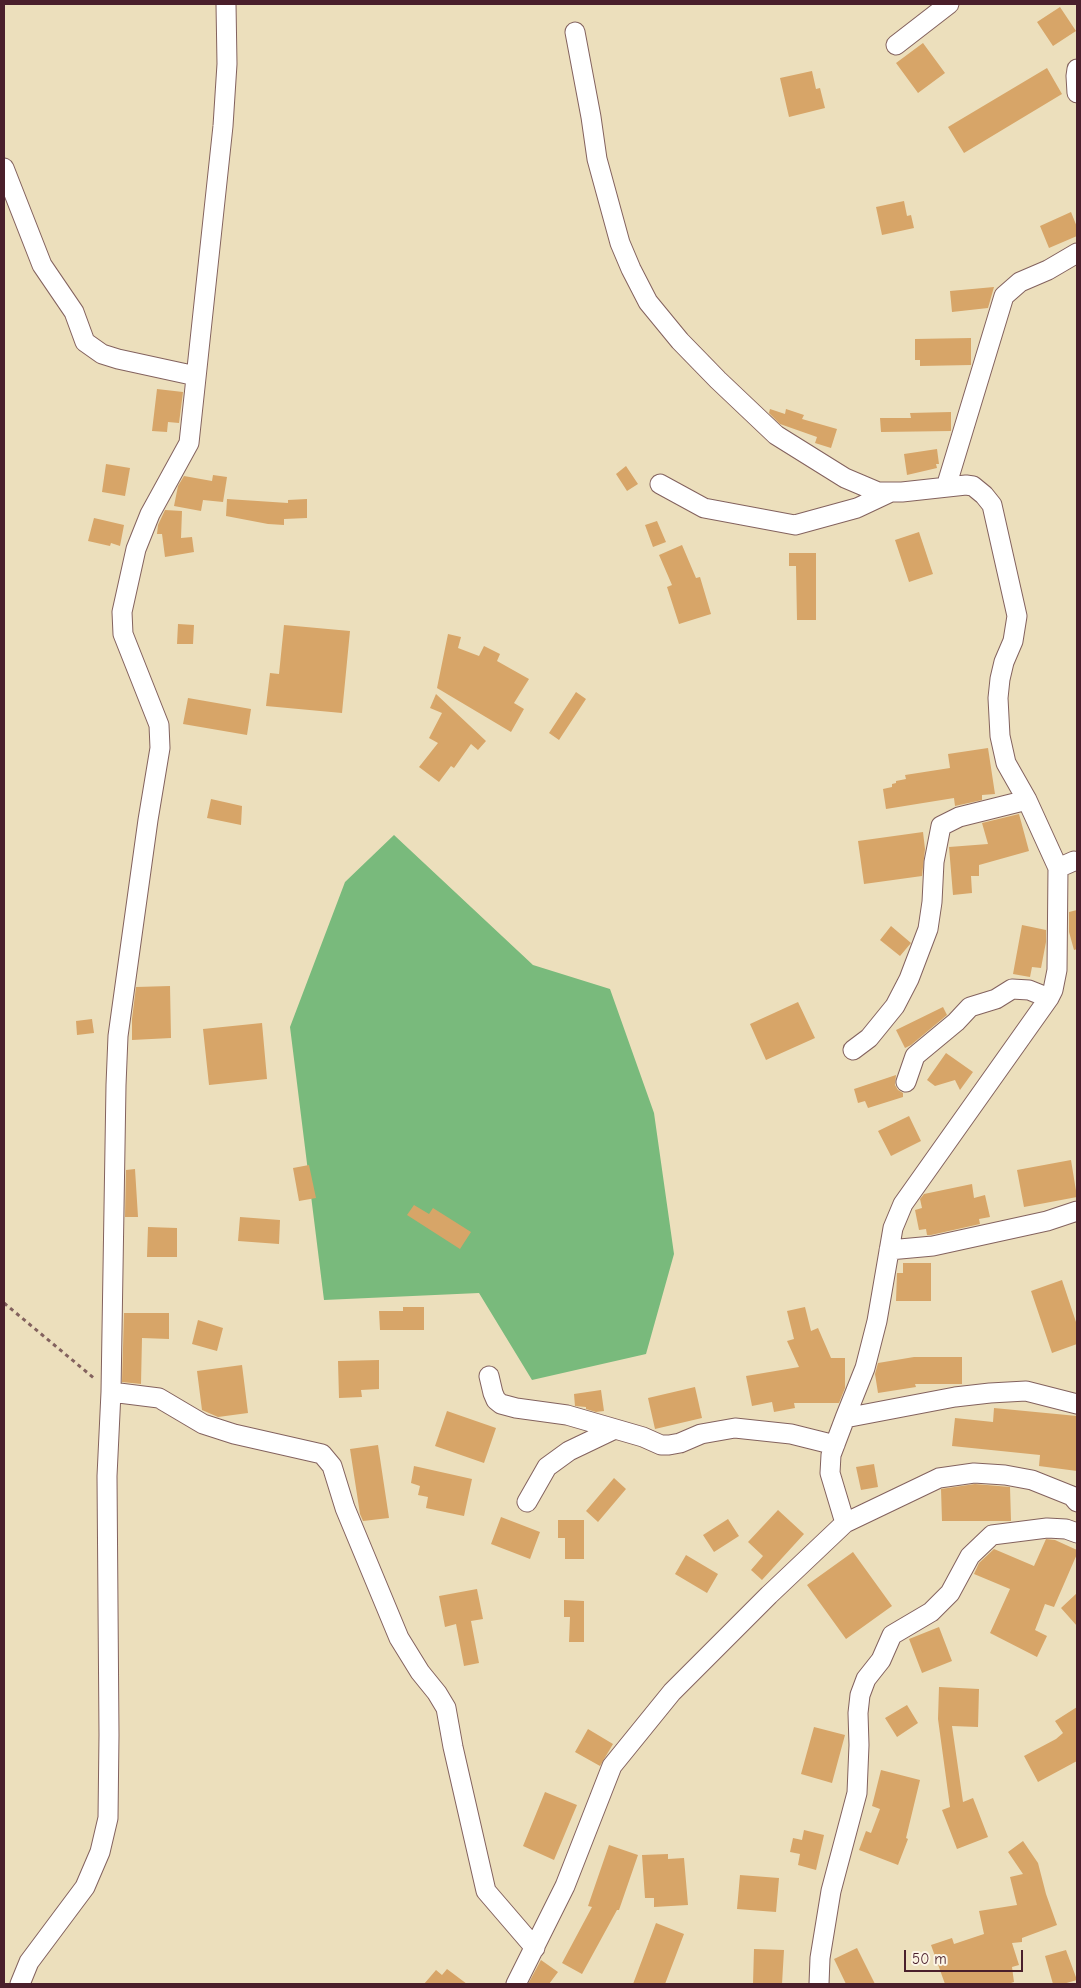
<!DOCTYPE html>
<html>
<head>
<meta charset="utf-8">
<style>
  body { margin:0 }
  #map { position:relative; width:1081px; height:1988px; overflow:hidden; background:#ecdfbc; font-family:"Comic Neue",sans-serif }
  canvas { display:block }
  .frame { position:absolute; inset:0; border:5px solid #4a1f2b; pointer-events:none }
  .scale { position:absolute; left:904px; top:1950px; width:119px; height:22px; box-sizing:border-box; border:2px solid #4a1f2b; border-top:0; padding-left:6px; font-size:15px; line-height:18px; white-space:nowrap; color:#4a1f2b; -webkit-text-stroke:4px #fcf5e5; paint-order:stroke }
</style>
</head>
<body>
<div id="map">
<canvas width="1081" height="1988"></canvas>
<div class="frame"></div>
<div class="scale">50 m</div>
</div>
<script>
const ctx = document.querySelector('canvas').getContext('2d');
ctx.lineJoin = 'round';
function fillPath(path, color) { ctx.fillStyle = color; ctx.fill(path, 'evenodd'); }
const poly = rows => new Path2D(rows.map(r => 'M' + r).join(''));
function strokePath(path, color, width, dash) { ctx.strokeStyle = color; ctx.lineWidth = width; ctx.lineCap = dash ? 'butt' : 'round'; ctx.setLineDash(dash || []); ctx.stroke(path); }
fillPath(poly([
  [394,835,533,965,610,989,654,1113,674,1254,646,1354,532,1380,479,1293,324,1300,290,1027,345,882]
]), '#79ba7c');
fillPath(poly([
  [1060,7,1076,31,1053,46,1037,22],
  [923,43,945,73,918,93,896,63],
  [1047,68,1062,94,964,153,948,127],
  [812,71,816,89,820,88,825,108,789,117,780,78],
  [904,201,907,216,911,215,914,228,882,235,876,207],
  [1071,212,1077,227,1077,236,1049,248,1040,226],
  [994,287,988,308,952,312,950,291],
  [971,338,971,365,920,366,920,360,915,360,915,339],
  [157,389,183,392,179,423,168,422,167,432,152,431],
  [770,409,785,414,786,409,804,415,802,419,837,429,831,448,815,443,817,437,780,424,769,413],
  [951,412,951,431,881,432,880,418,911,418,910,413],
  [937,449,939,464,936,464,937,468,907,475,904,454],
  [106,464,130,468,125,496,102,492],
  [626,466,638,484,627,491,616,474],
  [213,475,227,477,223,502,203,500,201,511,174,506,178,486,184,476,212,481],
  [227,499,288,503,288,500,307,499,307,518,284,519,284,525,268,524,226,516],
  [165,510,182,511,181,538,192,537,194,552,165,557,162,534,157,534,158,525],
  [94,518,124,525,120,546,111,543,110,546,88,541],
  [657,521,666,542,653,547,645,525],
  [919,532,933,574,909,582,895,540],
  [682,545,696,578,700,577,711,614,679,624,667,587,672,585,659,555],
  [789,553,816,553,816,620,797,620,796,566,789,566],
  [178,624,194,625,193,644,177,644],
  [284,625,350,631,342,713,266,706,270,673,279,674],
  [448,634,461,637,458,648,479,656,484,646,500,654,497,661,529,679,514,703,524,709,511,732,437,688],
  [576,692,586,699,559,740,549,733],
  [436,694,486,741,478,750,471,744,454,768,451,766,439,782,419,767,438,743,429,738,442,713,430,708],
  [188,698,251,709,247,735,183,724],
  [988,748,995,794,982,795,982,800,955,806,954,798,886,809,883,789,892,787,892,784,896,783,896,781,906,779,905,775,950,768,948,754],
  [211,799,242,806,241,825,207,818],
  [1019,814,1029,851,979,865,979,876,971,876,972,893,953,895,949,847,988,844,982,823],
  [923,832,925,849,922,876,864,884,858,841],
  [1077,910,1077,949,1074,950,1069,932,1069,912],
  [1022,925,1046,930,1046,942,1041,968,1032,967,1030,977,1013,974],
  [891,926,911,943,900,956,880,940],
  [170,986,171,1038,132,1040,132,1019,136,987],
  [798,1002,815,1038,766,1060,750,1024],
  [943,1007,947,1015,911,1045,905,1048,896,1030],
  [92,1019,94,1033,77,1035,76,1021],
  [262,1023,267,1079,209,1085,203,1029],
  [946,1053,973,1072,960,1090,955,1080,935,1086,927,1080],
  [896,1075,895,1085,898,1090,903,1093,903,1097,868,1108,865,1101,858,1103,854,1089],
  [909,1116,921,1141,891,1156,878,1131],
  [1071,1160,1077,1197,1024,1207,1017,1170],
  [309,1165,316,1198,299,1201,293,1168],
  [135,1169,138,1217,125,1217,126,1170],
  [972,1184,974,1198,985,1195,990,1217,979,1219,980,1224,931,1235,927,1235,926,1229,919,1230,915,1210,922,1208,920,1199,924,1194],
  [414,1205,429,1214,433,1208,471,1232,460,1249,407,1215],
  [240,1217,280,1220,279,1244,238,1241],
  [148,1227,177,1228,177,1257,147,1257],
  [903,1263,931,1263,931,1301,896,1301,897,1273,903,1273],
  [1062,1280,1077,1325,1077,1344,1052,1353,1031,1291],
  [403,1307,424,1307,424,1330,380,1330,379,1311,403,1311],
  [805,1307,811,1331,818,1328,831,1358,845,1358,845,1388,839,1403,794,1403,795,1408,774,1412,772,1402,752,1406,746,1376,799,1367,787,1341,794,1339,787,1311],
  [124,1313,169,1313,169,1339,142,1338,141,1384,122,1382],
  [198,1320,223,1328,217,1351,192,1344],
  [914,1357,962,1357,962,1384,915,1384,916,1387,878,1393,875,1374,878,1363],
  [379,1360,379,1389,361,1390,362,1397,339,1398,338,1361],
  [242,1365,248,1413,218,1417,202,1410,197,1371],
  [695,1387,702,1418,655,1429,648,1398],
  [601,1390,604,1411,596,1412,586,1409,586,1407,575,1406,574,1394],
  [994,1408,1077,1416,1077,1471,1039,1466,1040,1455,952,1446,955,1418,993,1422],
  [447,1411,496,1428,484,1463,435,1446],
  [378,1445,389,1518,363,1521,360,1514,350,1449],
  [874,1464,878,1487,861,1490,856,1467],
  [414,1466,472,1479,464,1516,426,1508,428,1497,418,1495,420,1486,411,1483],
  [614,1478,626,1489,598,1522,586,1511],
  [975,1484,1010,1487,1011,1521,942,1521,941,1489],
  [778,1510,804,1534,762,1580,751,1570,763,1556,748,1542],
  [501,1517,540,1532,530,1559,491,1544],
  [728,1519,739,1536,714,1552,703,1535],
  [558,1520,584,1520,584,1559,565,1559,565,1538,558,1538],
  [1046,1539,1055,1540,1077,1550,1077,1554,1054,1607,1045,1604,1035,1630,1047,1636,1037,1657,990,1633,1010,1589,974,1574,979,1563,994,1549,1034,1566],
  [853,1552,892,1606,846,1639,807,1585],
  [686,1555,718,1574,707,1593,675,1574],
  [477,1589,483,1619,471,1621,479,1663,464,1666,456,1624,445,1627,439,1596],
  [1077,1593,1077,1626,1061,1608],
  [564,1600,584,1601,584,1642,569,1642,570,1617,564,1617],
  [939,1627,952,1661,922,1673,909,1639],
  [939,1687,979,1689,978,1727,952,1726,963,1802,973,1798,988,1837,957,1849,942,1810,950,1807,938,1719],
  [907,1705,918,1723,897,1737,885,1718],
  [1077,1707,1077,1761,1038,1782,1024,1756,1056,1739,1063,1733,1055,1721],
  [814,1727,845,1735,832,1783,801,1774],
  [588,1729,613,1744,600,1766,575,1752],
  [881,1770,920,1780,906,1838,908,1839,898,1865,859,1850,866,1831,871,1833,880,1809,872,1806],
  [545,1792,577,1805,554,1860,523,1846],
  [804,1830,824,1835,816,1870,798,1865,800,1854,790,1852,793,1838,802,1840],
  [1023,1841,1038,1863,1046,1894,1057,1925,1022,1938,1022,1942,1012,1943,1019,1965,1012,1967,1014,1982,1008,1984,945,1984,931,1945,952,1938,954,1944,984,1934,979,1911,1017,1905,1010,1877,1023,1874,1008,1852],
  [609,1845,638,1855,619,1910,617,1910,582,1974,562,1963,592,1907,588,1906],
  [668,1854,668,1859,684,1858,688,1905,654,1907,654,1898,645,1898,642,1855],
  [740,1875,779,1878,776,1912,737,1909],
  [656,1923,684,1934,665,1984,633,1984],
  [857,1948,875,1984,846,1984,834,1959],
  [754,1949,784,1950,782,1984,753,1984],
  [1066,1950,1077,1980,1063,1984,1053,1984,1045,1956],
  [541,1960,558,1972,549,1984,528,1984],
  [447,1969,467,1984,424,1984,436,1970,442,1975]
]), '#d7a568');
const minor = poly([
  [575,32,591,117,597,159,620,243,631,269,648,302,680,341,718,380,776,435,845,478,878,492,902,492,966,485,973,486,984,495,992,505,1017,616,1013,641,1004,662,1000,679,998,698,1000,736,1006,763,1027,800,1058,868],
  [896,45,949,4],
  [1077,69,1076,76,1077,93],
  [4,168,42,265,74,312,85,342,102,354,118,359,196,376],
  [660,484,704,508,795,525,857,508,891,492],
  [946,487,1004,296,1020,282,1048,270,1077,253],
  [853,1050,869,1038,895,1006,909,979,928,929,932,902,934,862,941,826,959,817,1027,800],
  [906,1082,915,1056,956,1022,970,1007,996,999,1012,989,1029,990,1049,998],
  [889,1250,933,1246,1047,1221,1077,1211],
  [489,1376,493,1393,496,1400,501,1404,516,1408,567,1415,643,1437,661,1445,669,1445,680,1443,701,1434,735,1428,791,1434,835,1445],
  [111,1392,159,1398,203,1424,234,1434,322,1454,332,1466,345,1508,399,1638,420,1672,437,1693,446,1708,453,1747,486,1891,535,1948],
  [845,1418,865,1368,877,1321,893,1228,903,1204,1049,998,1053,990,1057,970,1058,868,1074,861],
  [527,1502,547,1467,569,1451,615,1429],
  [845,1523,830,1473,831,1455,845,1418,955,1397,990,1393,1026,1391,1077,1404],
  [20,1984,29,1962,85,1887,100,1852,108,1818,109,1735,107,1476,111,1392,116,1085,118,1036,148,820,160,748,159,725,123,634,122,612,136,549,150,514,189,443,223,126,227,64,226,4],
  [516,1984,565,1886,612,1766,672,1692,769,1595,845,1523,939,1478,974,1473,1005,1475,1032,1480,1072,1496,1077,1502],
  [819,1984,820,1958,831,1891,857,1793,859,1745,858,1713,860,1695,866,1679,881,1660,892,1635,931,1612,950,1593,970,1556,992,1535,1047,1528,1066,1529,1077,1533]
]);
strokePath(minor, '#83625e', 21);
strokePath(poly([
  [4,1303,95,1379]
]), '#83625e', 3, [4, 4]);
strokePath(minor, '#fff', 19);
</script>
</body>
</html>
